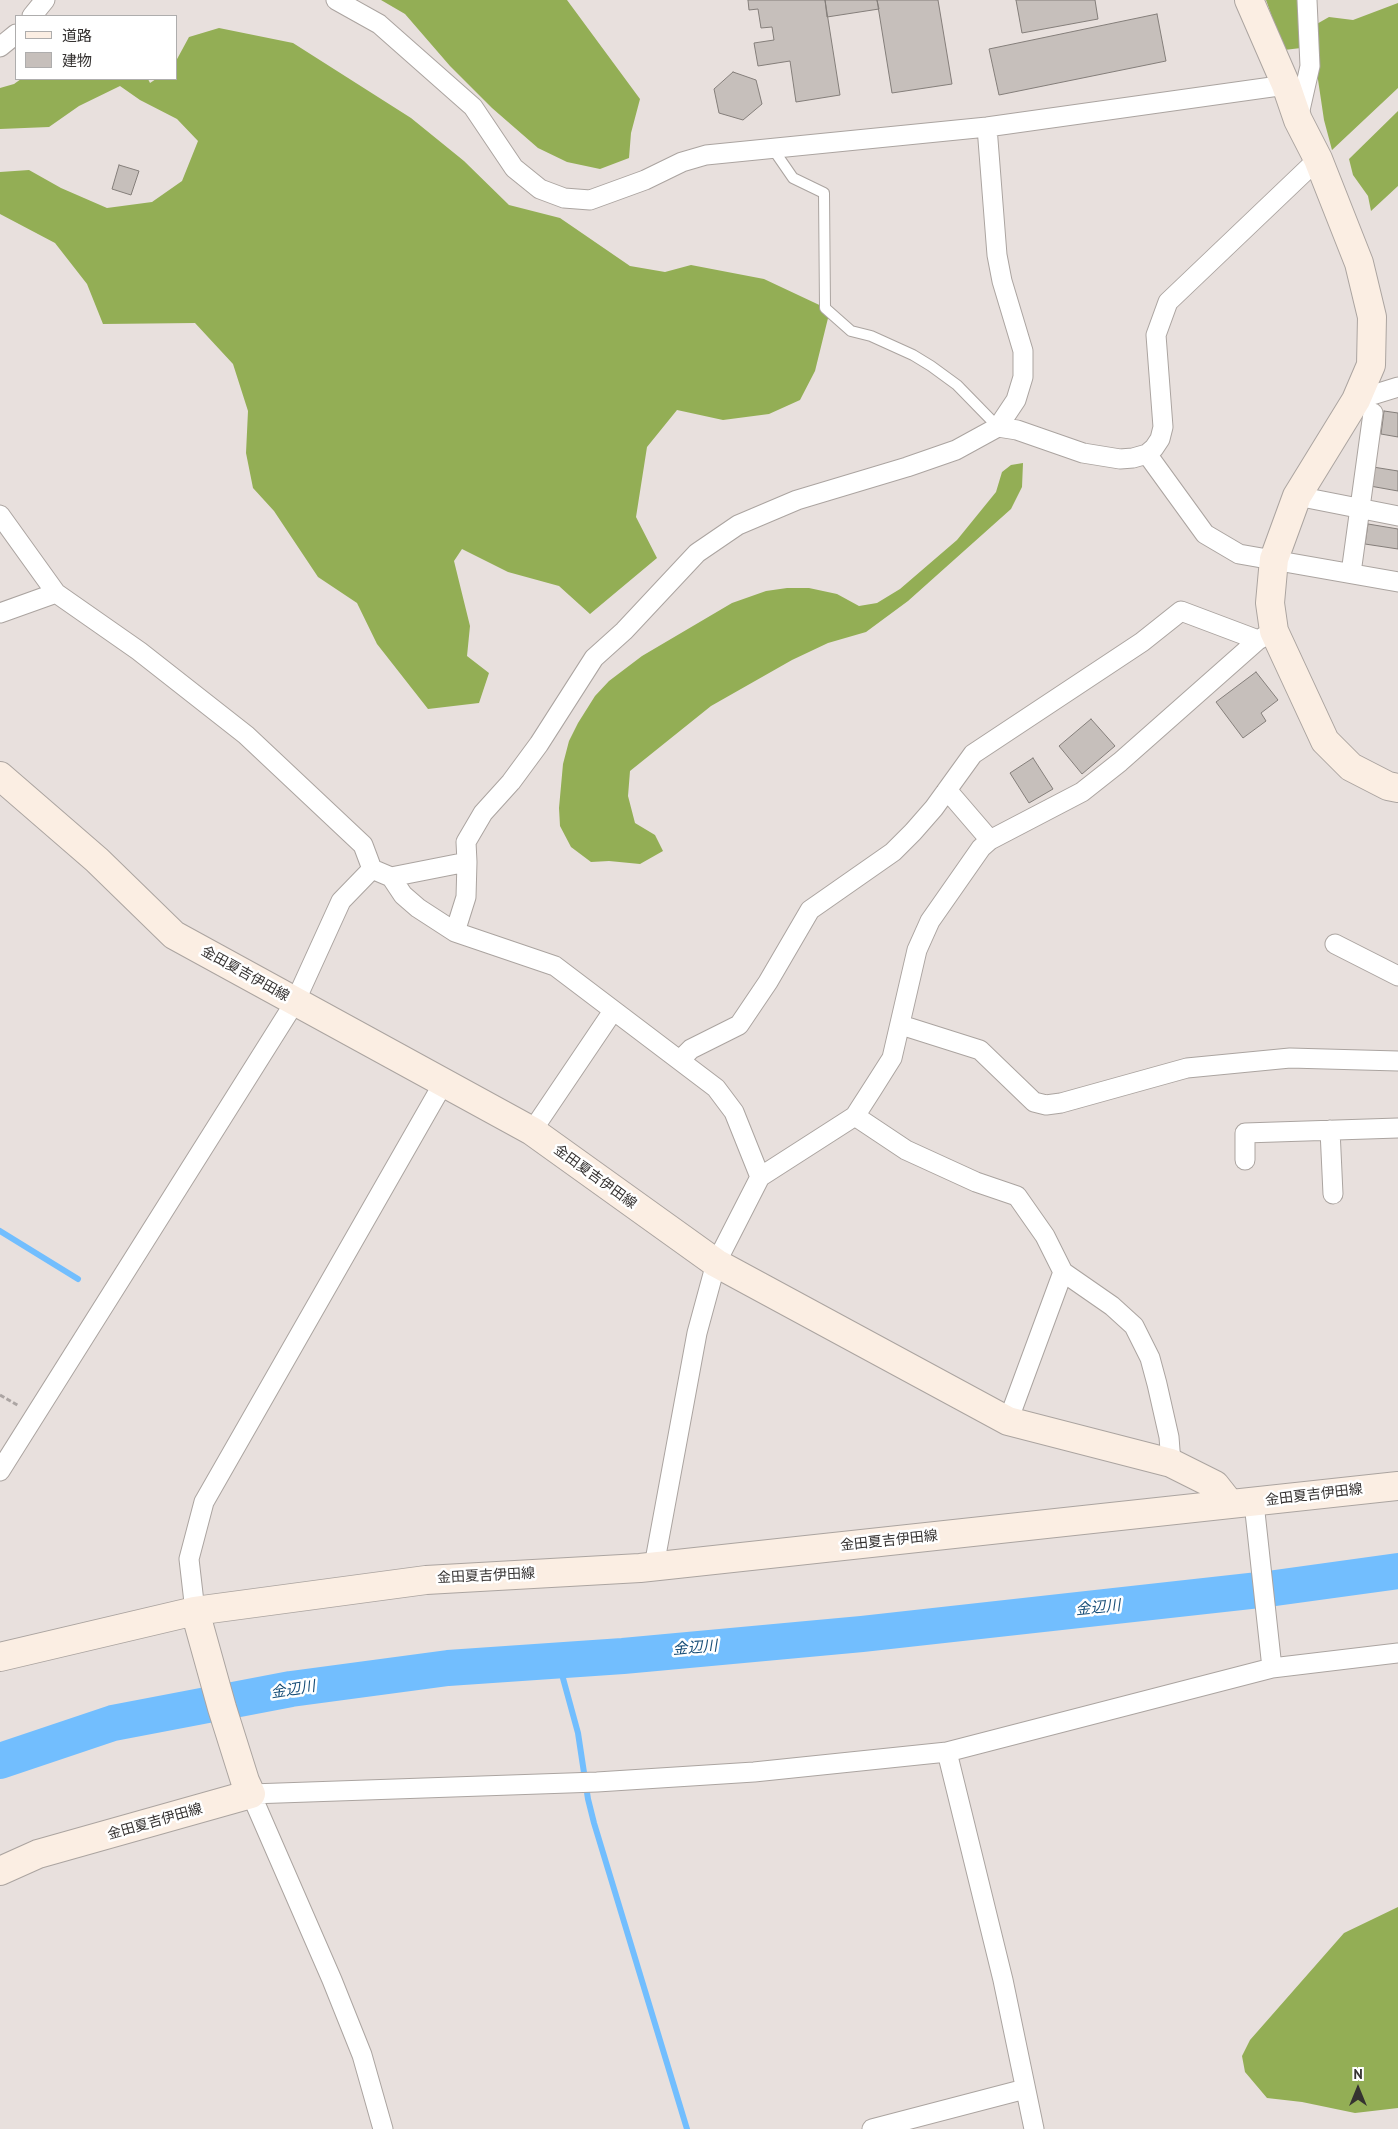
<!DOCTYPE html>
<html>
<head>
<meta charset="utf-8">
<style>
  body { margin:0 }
  #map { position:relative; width:1398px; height:2129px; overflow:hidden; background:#e8e0dd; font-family:"PT Sans","Noto Sans JP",sans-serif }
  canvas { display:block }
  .legend { position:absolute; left:15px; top:15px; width:162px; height:65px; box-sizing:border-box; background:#fff; border:1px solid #aeadad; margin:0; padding:6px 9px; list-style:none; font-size:15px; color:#353231 }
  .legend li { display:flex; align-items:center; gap:10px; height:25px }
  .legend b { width:25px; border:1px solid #aeadad }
  .north { position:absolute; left:1333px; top:2064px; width:50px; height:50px; -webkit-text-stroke:4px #fff; paint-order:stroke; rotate:0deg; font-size:14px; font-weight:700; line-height:20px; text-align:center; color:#353231 }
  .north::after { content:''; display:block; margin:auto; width:18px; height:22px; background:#353231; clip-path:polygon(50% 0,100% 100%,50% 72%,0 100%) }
</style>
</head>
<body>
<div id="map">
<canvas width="1398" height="2129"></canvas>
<ul class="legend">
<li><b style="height:6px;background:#fbeee3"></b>道路</li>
<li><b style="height:14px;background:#c6bfbb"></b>建物</li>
</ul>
<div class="north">N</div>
</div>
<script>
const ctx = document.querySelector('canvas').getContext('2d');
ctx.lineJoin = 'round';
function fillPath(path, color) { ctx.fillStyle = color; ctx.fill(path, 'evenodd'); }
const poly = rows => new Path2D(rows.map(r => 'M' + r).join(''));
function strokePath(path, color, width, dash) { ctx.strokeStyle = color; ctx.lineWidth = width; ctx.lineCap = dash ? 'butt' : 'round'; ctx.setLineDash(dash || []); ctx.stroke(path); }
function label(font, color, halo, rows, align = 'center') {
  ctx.font = font + ' "PT Sans","Noto Sans JP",sans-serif'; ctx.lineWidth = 5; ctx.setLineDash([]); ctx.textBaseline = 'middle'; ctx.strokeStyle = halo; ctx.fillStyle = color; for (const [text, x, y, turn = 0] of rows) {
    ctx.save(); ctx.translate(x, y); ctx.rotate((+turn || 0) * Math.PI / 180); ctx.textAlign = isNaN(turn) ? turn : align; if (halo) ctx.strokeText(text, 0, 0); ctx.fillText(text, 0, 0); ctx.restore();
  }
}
fillPath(poly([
  [381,0,567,0,640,99,631,133,629,158,600,169,567,162,538,148,492,108,450,66,405,14],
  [1266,0,1299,0,1301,48,1284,50],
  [1398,3,1398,88,1332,150,1324,120,1313,46,1315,25,1329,17,1353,20],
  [219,28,293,43,411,118,464,161,509,205,560,218,630,266,665,272,691,265,764,279,830,310,815,371,800,400,769,414,723,420,677,410,647,447,636,517,657,558,590,614,559,586,508,572,462,549,454,561,470,626,467,656,489,673,479,703,428,709,377,644,357,603,318,577,274,511,253,488,246,453,248,411,233,364,195,323,103,324,87,284,55,243,0,214,0,172,29,170,61,188,107,208,152,202,182,181,198,141,177,119,140,100,120,86,79,106,49,127,0,129,0,88,14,84,21,79,148,79,150,83,156,79,176,79,176,61,189,37],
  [1398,111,1398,186,1371,211,1368,196,1353,175,1349,159],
  [1023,463,1022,487,1011,509,908,601,866,632,828,643,792,660,711,706,630,771,628,796,635,823,655,835,663,851,640,864,609,861,591,862,571,847,560,826,559,808,563,764,569,741,578,723,595,696,609,681,642,656,732,603,766,591,787,588,809,588,837,594,859,606,877,603,900,589,957,540,996,492,1002,472,1011,465],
  [1398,1907,1398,2108,1355,2113,1302,2102,1267,2098,1245,2072,1242,2056,1250,2040,1344,1933]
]), '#93ae55');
strokePath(poly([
  [0,1231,78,1279],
  [558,1660,578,1733,588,1799,594,1823,687,2129]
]), '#72befe', 6);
strokePath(poly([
  [0,1761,113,1723,291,1689,448,1668,623,1656,862,1634,1268,1589,1398,1571]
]), '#72befe', 36);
const building = poly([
  [748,0,825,0,840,95,796,102,790,61,758,66,754,43,774,40,772,27,761,28,758,9,749,10,748,0],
  [825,0,877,0,879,9,827,17,825,0],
  [877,0,938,0,952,84,892,93,877,0],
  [1016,0,1095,0,1098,19,1022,33,1016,0],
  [1157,14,1166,61,999,95,989,49,1157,14],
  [733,72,756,80,762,104,743,120,719,113,714,89,733,72],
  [119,165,139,171,131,195,112,189,119,165],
  [1384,411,1398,413,1398,437,1381,434,1384,411],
  [1373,467,1398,471,1398,491,1370,486,1373,467],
  [1368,524,1398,529,1398,549,1365,544,1368,524],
  [1256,672,1278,700,1261,713,1266,721,1243,738,1216,702,1256,672],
  [1091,719,1115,746,1082,774,1059,746,1091,719],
  [1033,758,1053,789,1029,803,1010,773,1033,758]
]);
fillPath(building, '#c6bfbb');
strokePath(building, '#847e7a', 1);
const lane = poly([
  [773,149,793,178,824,193,825,308,851,331,871,336,913,355,931,366,957,385,998,427]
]);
const street = poly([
  [336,0,379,24,473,107,514,168,540,189,564,198,590,200,645,180,682,162,706,155,987,127,1286,85],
  [32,16,45,0],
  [0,47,16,34],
  [1298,119,1310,66,1307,0],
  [987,127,997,255,1002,281,1023,351,1023,377,1016,400,998,427],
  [1356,400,1398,387],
  [1147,454,1205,534,1239,554,1398,582],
  [1297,496,1398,516],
  [0,515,56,593,139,651,246,735,363,845,372,869,391,877,403,895,418,908,455,932,555,966,716,1088,734,1112,760,1177],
  [1351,573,1373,413],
  [0,613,56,593],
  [947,790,990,840],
  [391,877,467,862,466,842,483,813,511,782,539,744,594,658,624,631,697,553,738,525,797,500,907,467,956,450,998,427,1017,430,1083,453,1120,459,1133,458,1147,454,1154,448,1160,439,1163,427,1156,335,1168,302,1318,159],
  [455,932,466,897,467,862],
  [1335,944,1398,976],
  [901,1025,980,1050,1034,1102,1046,1105,1061,1103,1187,1068,1290,1058,1398,1061],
  [680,1060,691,1049,739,1025,768,982,810,910,893,852,913,832,934,808,973,754,1142,642,1181,611,1258,640],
  [855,1116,906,1150,976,1182,1017,1196,1045,1236,1063,1272,1112,1306,1134,1326,1150,1358,1157,1384,1169,1437,1171,1463],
  [1330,1130,1333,1194],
  [532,1131,613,1011],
  [1245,1160,1245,1133,1398,1128],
  [1008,1421,1063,1272],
  [0,1471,295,1002,341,901,372,869],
  [1254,1503,1272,1668],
  [654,1566,697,1333,716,1263,760,1177,855,1116,873,1088,892,1058,917,950,930,921,981,848,990,840,1082,792,1120,762,1258,640,1274,631],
  [195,1611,189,1559,204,1502,444,1082],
  [947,1752,1003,1980,1034,2129],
  [383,2129,362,2055,332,1980,251,1794,597,1782,754,1772,947,1752,1272,1668,1398,1653],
  [872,2129,1025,2089]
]);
const secondary = poly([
  [1249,0,1286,85,1298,120,1318,159,1359,263,1372,317,1371,365,1356,400,1297,496,1274,559,1270,603,1274,631,1325,741,1351,767,1388,786,1398,788],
  [0,776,97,860,174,935,532,1131,716,1263,1008,1421,1171,1463,1215,1485,1230,1504],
  [0,1657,195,1611],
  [0,1871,38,1854,251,1794,245,1781,222,1708,195,1611,426,1580,640,1568,1398,1486]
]);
strokePath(lane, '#aba4a0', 12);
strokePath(street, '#aba4a0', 21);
strokePath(secondary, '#aba4a0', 30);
strokePath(poly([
  [0,1395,19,1406]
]), '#aca5a3', 3, [5, 2.5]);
strokePath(lane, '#fff', 10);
strokePath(street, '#fff', 19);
strokePath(secondary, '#fbeee3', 28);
label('14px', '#353231', '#fff', [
  ["金田夏吉伊田線",245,974,29],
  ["金田夏吉伊田線",595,1177,36],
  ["金田夏吉伊田線",1314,1495,-7],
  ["金田夏吉伊田線",889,1541,-6],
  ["金田夏吉伊田線",486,1576,-3],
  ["金田夏吉伊田線",155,1822,-16]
]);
label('italic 15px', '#174e78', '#fff', [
  ["金辺川",1098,1608,-6],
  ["金辺川",695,1648,-5],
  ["金辺川",293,1690,-9]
]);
</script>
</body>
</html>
